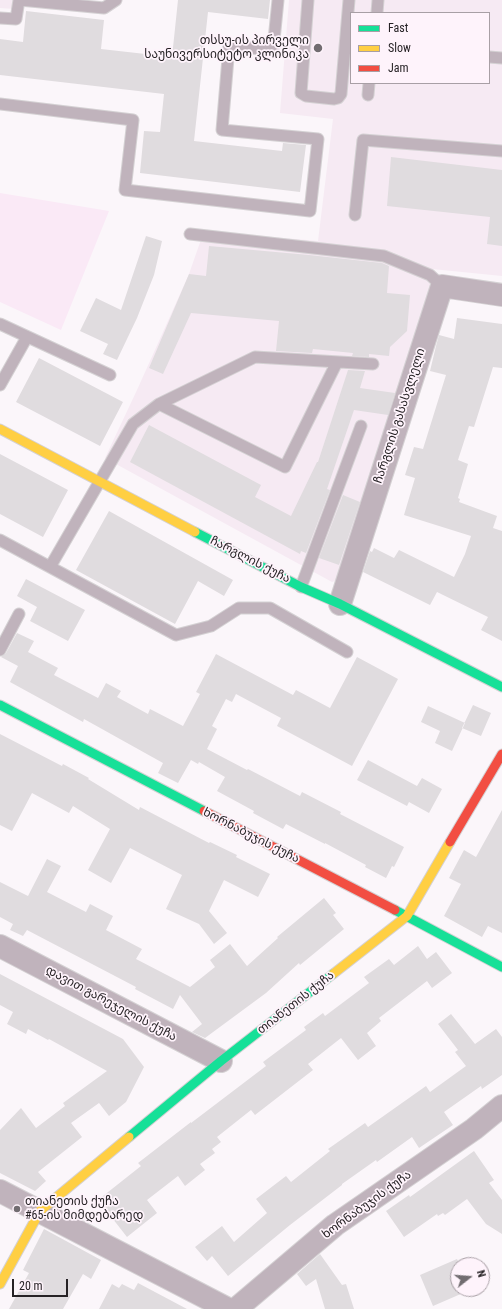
<!DOCTYPE html>
<html>
<head>
<meta charset="utf-8">
<style>
  body { margin:0 }
  #map { position:relative; width:502px; height:1309px; overflow:hidden; background:#fbf6fa; font-family:"Roboto Condensed",sans-serif }
  canvas { display:block }
  .legend { position:absolute; left:350px; top:12px; width:140px; height:72px; box-sizing:border-box; background:#fef3fb; border:1px solid #a89fa5; margin:0; padding:5px 7px; list-style:none; font-size:12px; color:#262225 }
  .legend li { display:flex; align-items:center; gap:8px; height:20px }
  .legend b { width:20px; border:1px solid #a89fa5 }
  .north { position:absolute; left:450px; top:1257px; width:40px; height:40px; box-sizing:border-box; background:#fef3fb; border:1px solid #a89fa5; border-radius:50%; rotate:73deg; font-size:11px; font-weight:700; line-height:16px; text-align:center; color:#262225 }
  .north::after { content:''; display:block; margin:auto; width:14px; height:18px; background:#716c70; clip-path:polygon(50% 0,100% 100%,50% 72%,0 100%) }
  .scale { position:absolute; left:12px; top:1279px; width:56px; height:18px; box-sizing:border-box; border:2px solid #262225; border-top:0; padding-left:5px; font-size:12px; line-height:14px; white-space:nowrap; color:#262225; -webkit-text-stroke:3px #fef3fb; paint-order:stroke }
</style>
</head>
<body>
<div id="map">
<canvas width="502" height="1309"></canvas>
<ul class="legend">
<li><b style="height:5px;background:#16e098"></b>Fast</li>
<li><b style="height:5px;background:#ffcf43"></b>Slow</li>
<li><b style="height:5px;background:#f24e42"></b>Jam</li>
</ul>
<div class="north">N</div>
<div class="scale">20 m</div>
</div>
<script>
const ctx = document.querySelector('canvas').getContext('2d');
ctx.lineJoin = 'round';
function fillPath(path, color) { ctx.fillStyle = color; ctx.fill(path, 'evenodd'); }
const poly = rows => new Path2D(rows.map(r => 'M' + r).join(''));
function strokePath(path, color, width, dash) { ctx.strokeStyle = color; ctx.lineWidth = width; ctx.lineCap = dash ? 'butt' : 'round'; ctx.setLineDash(dash || []); ctx.stroke(path); }
function label(font, color, halo, rows, align = 'center') {
  ctx.font = font + ' "Roboto Condensed","Noto Sans Georgian",sans-serif'; ctx.lineWidth = 3.5; ctx.setLineDash([]); ctx.textBaseline = 'middle'; ctx.strokeStyle = halo; ctx.fillStyle = color; for (const [text, x, y, turn = 0] of rows) {
    ctx.save(); ctx.translate(x, y); ctx.rotate((+turn || 0) * Math.PI / 180); ctx.textAlign = isNaN(turn) ? turn : align; if (halo) ctx.strokeText(text, 0, 0); ctx.fillText(text, 0, 0); ctx.restore();
  }
}
fillPath(poly([
  [0,0,15,0,14,9,0,8],
  [289,0,502,0,502,276,432,269,437,294,342,578,332,582,105,458,137,390,189,274,204,231,318,241,333,119,280,113],
  [351,13,489,13,489,83,351,83]
]), '#f6eaf3');
fillPath(poly([
  [0,193,109,211,61,330,0,302]
]), '#fae9f6');
fillPath(poly([
  [178,0,270,0,268,19,208,12,194,141,282,151,283,143,306,145,300,192,140,173,144,131,160,132,164,94,0,75,0,39,23,42,26,11,104,20,101,49,172,57],
  [391,157,502,170,502,246,487,244,490,217,387,206],
  [146,236,162,241,154,275,137,318,117,360,103,354,108,344,80,331,96,298,121,310],
  [209,246,309,255,382,263,389,266,387,293,410,295,407,331,390,347,389,356,369,354,369,357,352,356,353,353,313,349,312,353,276,351,279,321,191,313,163,374,149,368,189,274,206,276],
  [457,318,502,324,502,368,493,367,474,427,469,426,458,460,468,464,458,498,460,499,459,502,497,516,493,528,502,531,502,641,481,630,488,617,437,592,430,605,363,572,370,551,372,552,374,548,394,558,399,550,454,577,465,554,471,536,404,515,415,478,405,475,414,447,423,449,446,375,430,371,436,346,439,335,454,339],
  [39,358,123,402,100,446,16,402],
  [348,370,365,371,360,388,395,393,388,415,354,410,327,489,330,490,306,553,301,551,300,554,130,462,149,425,261,485,255,497,291,516,317,462,318,462],
  [0,454,68,490,43,537,0,514],
  [343,495,360,502,339,565,319,558],
  [109,511,233,580,224,596,198,581,175,624,76,570],
  [26,579,85,610,68,641,30,621,37,607,17,596],
  [17,633,34,641,28,652,58,668,54,675,98,698,106,683,121,691,117,697,148,714,150,709,183,726,200,694,196,692,216,654,293,695,296,690,330,708,357,657,398,679,352,766,277,726,281,718,236,694,232,702,226,699,212,726,217,729,207,749,247,770,248,769,300,796,302,792,341,812,340,814,404,847,394,867,392,866,386,878,365,867,366,865,325,843,325,844,286,824,283,829,253,813,254,811,217,791,225,777,199,762,198,764,191,760,178,783,158,773,163,763,84,719,83,722,10,682,18,666,1,657,6,653],
  [473,705,491,713,481,736,462,728],
  [428,706,465,723,452,751,435,743,440,731,421,722],
  [0,734,62,766,63,764,89,778,88,779,139,810,140,807,209,843,210,842,237,855,236,857,270,874,258,897,224,880,209,911,227,933,214,944,199,924,166,909,182,875,130,848,111,883,88,870,110,829,73,806,69,813,32,793,12,831,0,825],
  [368,760,417,786,422,778,442,789,429,813,409,802,407,806,357,780],
  [502,810,502,933,488,926,482,937,444,916,461,884,449,878,464,850,476,857],
  [47,859,61,866,47,892,86,912,90,904,113,916,106,930,142,949,136,959,190,987,215,967,210,960,230,944,247,966,278,938,277,937,324,898,336,913,333,915,344,929,300,965,299,963,266,993,205,1038,192,1032,202,1024,180,995,173,1009,135,989,136,987,27,930,23,936,10,930,13,924,0,917,0,882,28,896],
  [418,946,427,959,436,952,452,973,432,988,427,981,379,1018,381,1021,367,1033,376,1046,358,1060,341,1038,308,1064,313,1070,255,1115,251,1110,217,1137,221,1142,212,1149,215,1153,200,1164,205,1170,185,1186,178,1176,147,1200,157,1213,127,1237,98,1200,141,1166,138,1163,191,1122,191,1123,266,1066,263,1062,306,1030,304,1027,323,1013,325,1016,369,983,364,977,389,959,394,965],
  [0,974,123,1039,144,1067,126,1102,109,1116,99,1103,71,1123,82,1137,38,1172,46,1181,35,1191,0,1173,0,1130,21,1108,36,1128,65,1106,63,1103,107,1071,49,1039,48,1040,28,1029,26,1034,7,1024,13,1012,0,1005],
  [451,1014,475,1044,496,1029,502,1037,502,1075,482,1089,481,1086,444,1112,453,1125,419,1148,412,1137,377,1162,376,1160,342,1184,342,1185,290,1225,228,1276,212,1256,207,1261,195,1247,222,1226,234,1242,267,1213,256,1199,286,1176,291,1182,330,1151,328,1149,365,1123,368,1127,426,1086,430,1092,466,1066,455,1052,458,1050,438,1024],
  [474,1151,494,1180,489,1183,502,1200,502,1234,486,1224,467,1199,445,1215,443,1213,438,1216,437,1214,404,1237,386,1211,409,1195,410,1197],
  [44,1229,101,1260,91,1279,83,1274,63,1309,9,1309,29,1273,23,1270],
  [320,1254,342,1285,346,1284,354,1309,325,1309,316,1279,306,1286,297,1274],
  [457,1259,460,1265,458,1265,458,1289,470,1290,433,1306,420,1275],
  [138,1283,187,1309,99,1309,112,1284,119,1288,122,1284,134,1290]
]), '#e0dcdf');
const lane = poly([
  [20,0,104,8,116,0],
  [308,0,301,93,306,96,334,99,338,98,341,94,349,0],
  [377,13,378,0],
  [0,18,16,19,19,0],
  [489,57,502,58],
  [368,95,369,83],
  [0,104,133,120,125,190,310,211,318,139,222,130,229,46,273,50,278,0],
  [355,215,363,140,502,151],
  [190,234,384,256,430,275,442,286],
  [0,324,110,375],
  [0,385,27,337],
  [159,404,285,467,337,362],
  [0,540,176,635,211,626,239,608,270,608,347,652],
  [50,567,133,424,159,404,255,357,373,364],
  [301,587,361,426],
  [0,650,19,614]
]);
const street = poly([
  [340,604,442,286,502,295],
  [0,946,221,1061],
  [0,1191,228,1309],
  [236,1309,335,1225,474,1129,502,1106]
]);
const fast = poly([
  [195,532,301,587,340,604,502,687],
  [0,705,204,811],
  [395,910,502,967],
  [129,1137,221,1061,333,974]
]);
const slow = poly([
  [0,429,195,532],
  [333,974,407,916,450,842],
  [0,1284,40,1211,129,1137]
]);
const jam = poly([
  [204,811,395,910],
  [450,842,502,754]
]);
strokePath(lane, '#d4d1d3', 13);
strokePath(street, '#d4d1d3', 24);
strokePath(fast, '#d4d1d3', 11);
strokePath(slow, '#d4d1d3', 11);
strokePath(jam, '#d4d1d3', 11);
strokePath(lane, '#c0b3bc', 11);
strokePath(street, '#c0b3bc', 22);
strokePath(fast, '#16e098', 9);
strokePath(slow, '#ffcf43', 9);
strokePath(jam, '#f24e42', 9);
for (const [x, y, r, color] of [
  [318,48,5,"#716c70"],
  [17,1209,4,"#716c70"]
]) { const dot = new Path2D(); dot.arc(x, y, r, 0, 2 * Math.PI); ctx.fillStyle = color; ctx.fill(dot); strokePath(dot, '#fef3fb', 1.5); }
label('12px', '#262225', '#fef3fb', [
  ["თსსუ-ის პირველი",309,41],
  ["საუნივერსიტეტო კლინიკა",309,55],
  ["თიანეთის ქუჩა",25,1202,"left"],
  ["#65-ის მიმდებარედ",25,1216,"left"]
], 'right');
label('12px', '#262225', '#fef3fb', [
  ["ჩარგლის გასასვლელი",400,416,-72],
  ["ჩარგლის ქუჩა",250,560,27],
  ["ხორნაბუჯის ქუჩა",251,836,27],
  ["თიანეთის ქუჩა",296,1003,-38],
  ["დავით გარეჯელის ქუჩა",111,1004,28],
  ["ხორნაბუჯის ქუჩა",367,1205,-36]
]);
</script>
</body>
</html>
